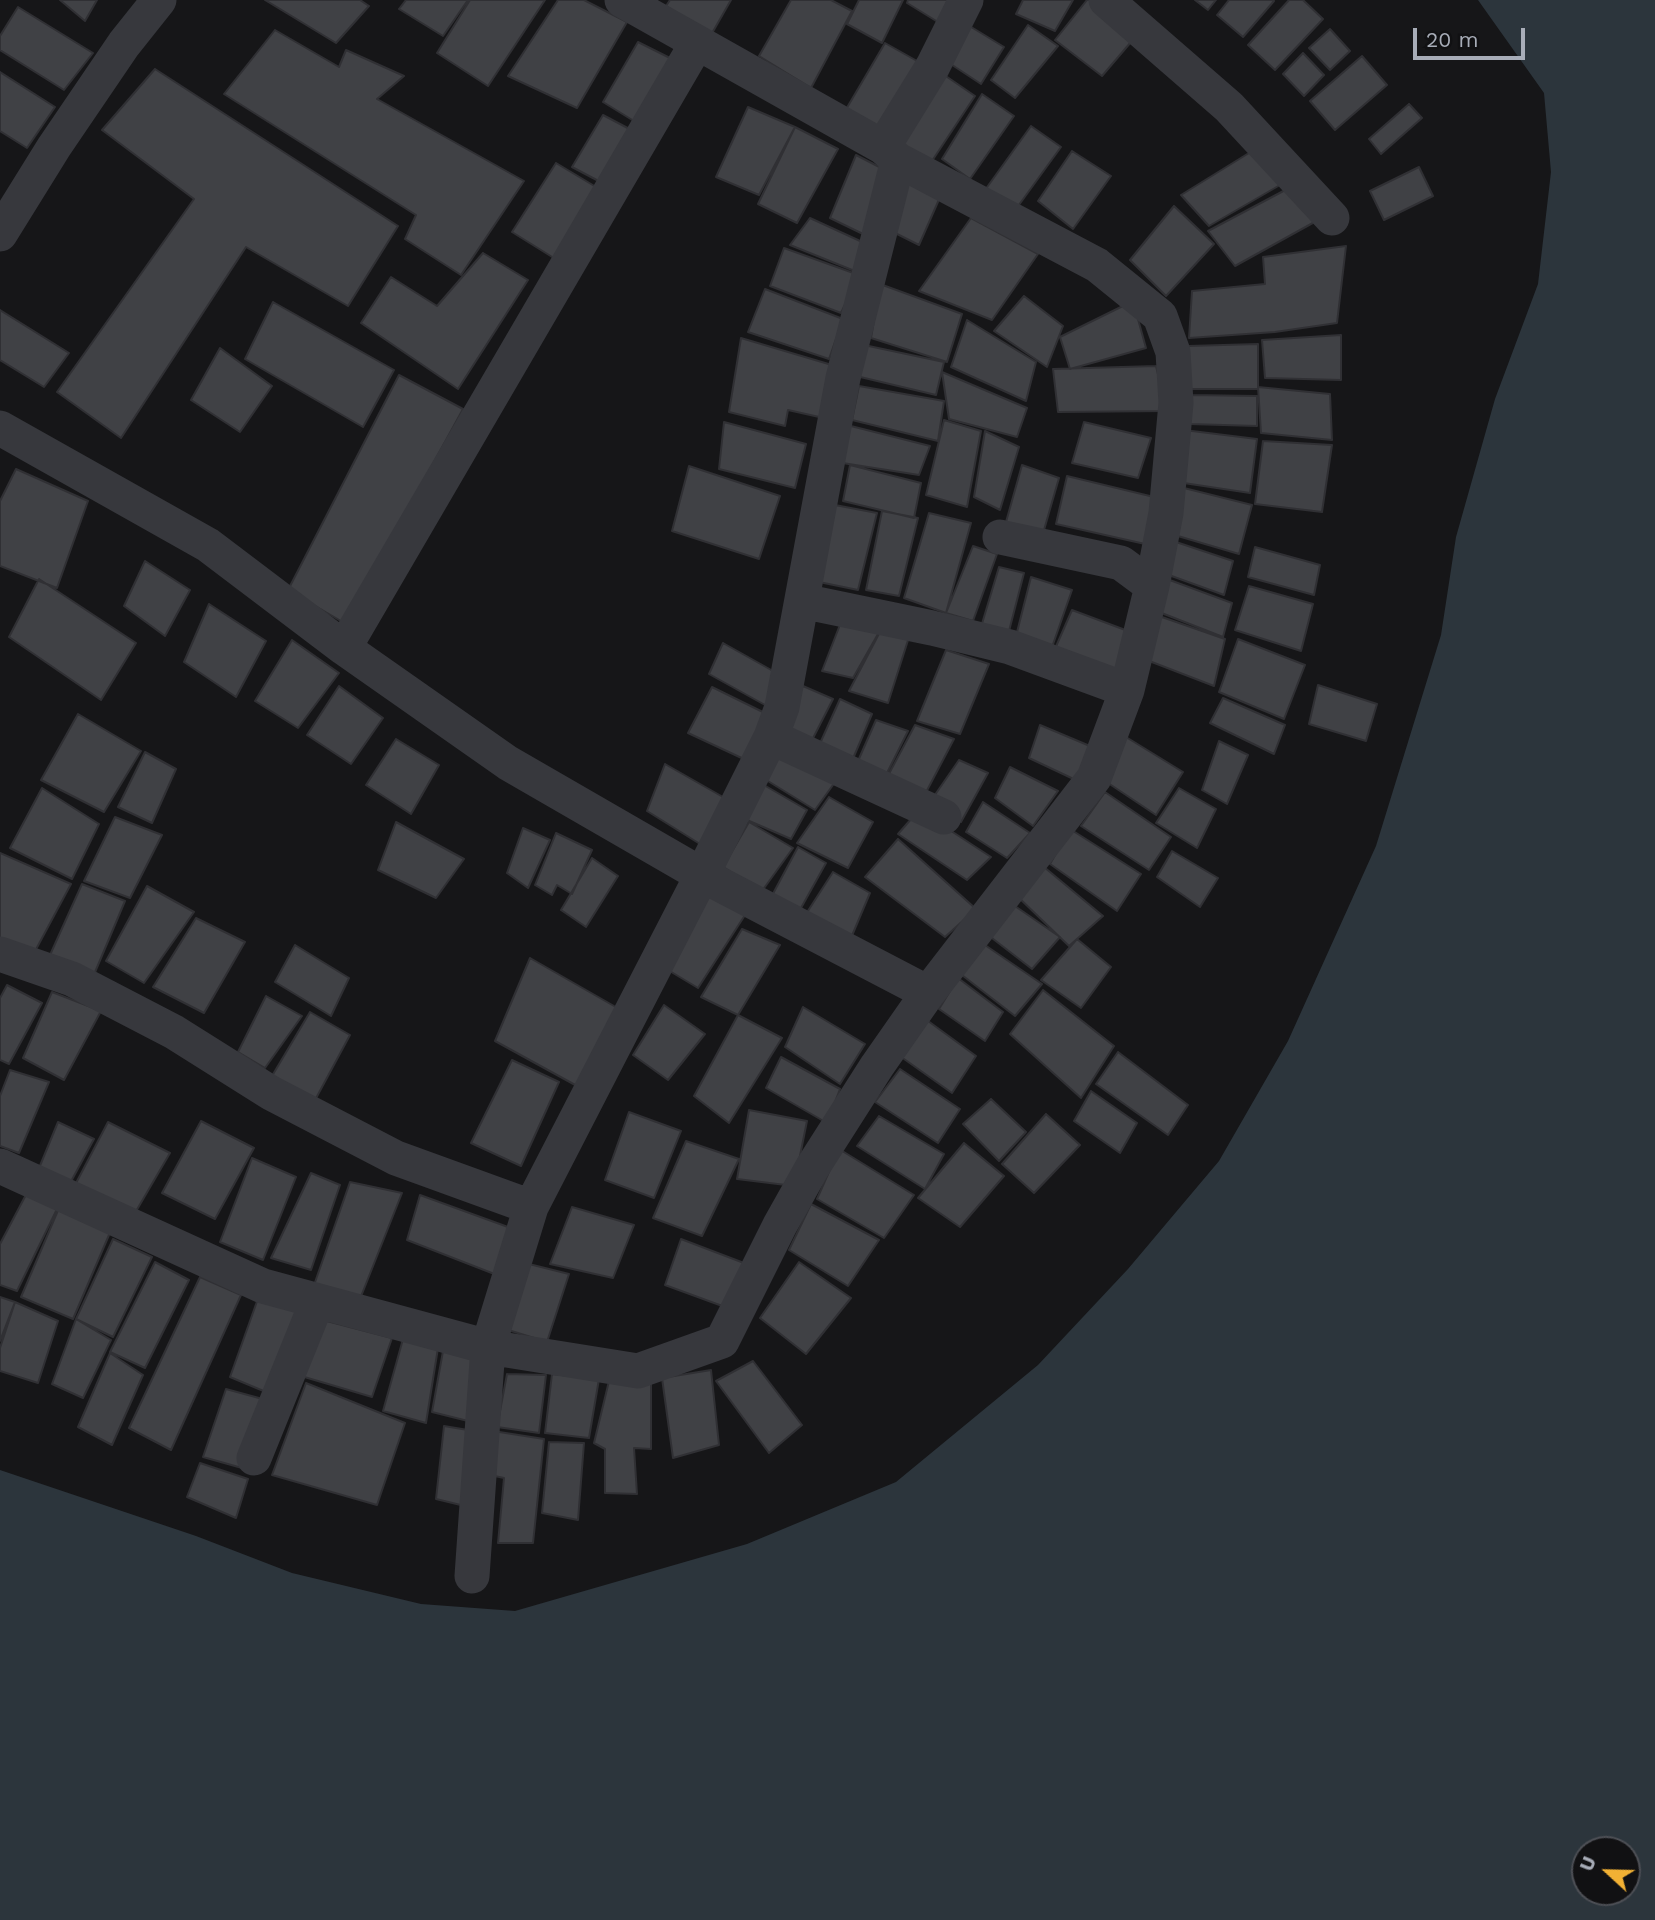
<!DOCTYPE html>
<html>
<head>
<meta charset="utf-8">
<style>
  body { margin:0 }
  #map { position:relative; width:1655px; height:1920px; overflow:hidden; background:#161618; font-family:"Work Sans",sans-serif }
  canvas { display:block }
  .north { position:absolute; left:1571px; top:1836px; width:70px; height:70px; box-sizing:border-box; background:#111113; border:2px solid #4d4f55; border-radius:50%; rotate:292deg; font-size:19px; font-weight:700; line-height:28px; text-align:center; color:#a8adb8 }
  .north::after { content:''; display:block; margin:auto; width:24px; height:32px; background:#f2b134; clip-path:polygon(50% 0,100% 100%,50% 72%,0 100%) }
  .scale { position:absolute; left:1413px; top:28px; width:112px; height:32px; box-sizing:border-box; border:4px solid #a8adb8; border-top:0; padding-left:9px; font-size:21px; line-height:24px; white-space:nowrap; color:#a8adb8; -webkit-text-stroke:5px #111113; paint-order:stroke }
</style>
</head>
<body>
<div id="map">
<canvas width="1655" height="1920"></canvas>
<div class="north">U</div>
<div class="scale">20 m</div>
</div>
<script>
const ctx = document.querySelector('canvas').getContext('2d');
ctx.lineJoin = 'round';
function fillPath(path, color) { ctx.fillStyle = color; ctx.fill(path, 'evenodd'); }
const poly = rows => new Path2D(rows.map(r => 'M' + r).join(''));
function strokePath(path, color, width, dash) { ctx.strokeStyle = color; ctx.lineWidth = width; ctx.lineCap = dash ? 'butt' : 'round'; ctx.setLineDash(dash || []); ctx.stroke(path); }
fillPath(poly([
  [1478,0,1655,0,1655,1920,0,1920,0,1470,196,1536,292,1573,421,1604,515,1611,747,1544,896,1482,1038,1365,1128,1269,1219,1161,1288,1041,1376,846,1441,635,1456,537,1495,399,1538,284,1551,172,1544,93],
  [1585,1850,1627,1850,1627,1892,1585,1892]
]), '#2c353c');
const building = poly([
  [60,0,97,0,85,21,60,0],
  [265,0,360,0,369,6,336,43,265,0],
  [406,0,468,0,443,36,399,9,406,0],
  [470,0,545,0,488,86,437,53,470,0],
  [558,0,584,0,627,22,577,108,508,76,558,0],
  [670,0,731,0,711,35,666,6,670,0],
  [791,0,831,0,852,11,811,88,759,56,791,0],
  [859,0,903,0,882,43,847,24,859,0],
  [908,0,958,0,946,27,907,3,908,0],
  [1023,0,1073,0,1055,31,1016,14,1023,0],
  [1087,0,1096,0,1137,35,1102,76,1055,40,1087,0],
  [1195,0,1216,0,1208,10,1195,0],
  [1229,0,1272,0,1274,1,1243,37,1217,15,1229,0],
  [1289,0,1303,0,1323,19,1275,70,1248,45,1289,0],
  [18,7,93,53,64,90,0,50,0,36,18,7],
  [963,22,1004,47,981,84,943,59,963,22],
  [1028,25,1058,46,1015,98,991,80,1028,25],
  [1330,29,1350,51,1330,70,1309,48,1330,29],
  [275,30,339,67,346,50,404,76,377,99,524,181,461,275,405,239,416,215,224,94,275,30],
  [638,42,680,63,642,126,603,102,638,42],
  [885,43,926,66,882,136,845,111,885,43],
  [1303,53,1324,75,1304,96,1283,74,1303,53],
  [1362,56,1387,85,1335,130,1310,101,1362,56],
  [155,69,398,226,348,306,246,247,121,438,57,392,194,199,102,130,155,69],
  [937,70,975,96,930,164,895,140,937,70],
  [0,72,55,107,27,148,0,131,0,72],
  [982,94,1014,116,970,179,942,159,982,94],
  [1409,104,1422,118,1381,154,1369,139,1409,104],
  [748,107,795,127,759,195,716,177,748,107],
  [603,115,639,134,608,186,572,167,603,115],
  [1031,126,1061,147,1016,209,985,190,1031,126],
  [795,127,838,149,797,223,758,204,795,127],
  [1257,148,1287,181,1209,226,1181,195,1257,148],
  [1072,151,1111,176,1073,229,1038,201,1072,151],
  [856,155,891,173,865,235,830,218,856,155],
  [556,163,601,190,557,260,512,232,556,163],
  [1419,167,1433,196,1384,220,1370,191,1419,167],
  [906,179,941,195,919,245,889,230,906,179],
  [1289,188,1320,219,1235,266,1208,231,1289,188],
  [1174,206,1214,244,1166,296,1130,260,1174,206],
  [810,218,871,246,862,274,790,245,810,218],
  [971,218,1038,254,992,320,919,291,971,218],
  [1346,246,1337,323,1275,332,1189,338,1192,291,1265,284,1263,257,1346,246],
  [784,248,859,275,841,313,770,286,784,248],
  [483,253,528,280,458,389,361,323,391,277,437,306,483,253],
  [880,284,962,314,947,362,871,338,880,284],
  [765,289,843,319,829,359,748,332,765,289],
  [1024,296,1063,326,1047,367,994,331,1024,296],
  [1133,301,1146,348,1070,369,1060,337,1133,301],
  [273,302,394,370,363,427,245,359,273,302],
  [0,310,69,353,44,387,0,360,0,310],
  [967,320,1036,362,1026,401,951,367,967,320],
  [1341,335,1341,380,1265,378,1262,340,1341,335],
  [741,338,842,368,828,419,788,410,785,426,729,412,741,338],
  [1258,344,1258,389,1190,389,1188,346,1258,344],
  [864,345,944,362,936,395,856,376,864,345],
  [220,348,272,386,240,432,191,400,220,348],
  [1156,366,1167,411,1058,412,1053,369,1156,366],
  [942,372,1027,408,1017,437,949,419,942,372],
  [399,375,463,409,346,624,288,590,399,375],
  [859,386,944,401,938,441,852,420,859,386],
  [1258,387,1330,394,1332,440,1261,433,1258,387],
  [1191,395,1257,396,1257,426,1189,424,1191,395],
  [944,420,981,431,967,507,926,495,944,420],
  [724,422,806,444,795,488,719,469,724,422],
  [1084,422,1151,438,1138,478,1072,463,1084,422],
  [843,424,930,446,919,475,836,462,843,424],
  [1184,430,1257,439,1250,493,1177,482,1184,430],
  [985,431,1019,447,1000,510,974,497,985,431],
  [1263,441,1332,445,1322,512,1255,504,1263,441],
  [850,465,921,483,914,518,843,501,850,465],
  [1022,465,1059,478,1042,537,1006,522,1022,465],
  [689,466,780,496,759,559,672,531,689,466],
  [16,469,88,501,57,588,0,566,0,501,16,469],
  [1067,476,1154,497,1145,544,1056,524,1067,476],
  [1184,488,1252,505,1239,554,1171,534,1184,488],
  [835,505,877,513,858,590,819,582,835,505],
  [882,511,918,518,899,596,866,590,882,511],
  [929,513,971,523,946,613,904,598,929,513],
  [1173,541,1233,561,1224,595,1166,574,1173,541],
  [973,546,997,554,973,621,946,613,973,546],
  [1255,547,1320,565,1314,595,1248,577,1255,547],
  [145,561,190,590,165,636,124,606,145,561],
  [999,567,1024,573,1008,635,981,627,999,567],
  [1031,577,1072,590,1050,653,1015,640,1031,577],
  [39,579,136,643,101,700,9,637,39,579],
  [1167,579,1232,603,1223,637,1159,612,1167,579],
  [1249,586,1313,604,1301,651,1235,630,1249,586],
  [209,604,266,641,236,697,184,662,209,604],
  [1072,610,1136,634,1119,678,1054,651,1072,610],
  [1159,616,1225,639,1214,686,1144,659,1159,616],
  [843,617,882,627,853,678,822,671,843,617],
  [883,626,910,634,888,703,849,691,883,626],
  [1238,639,1305,665,1284,719,1219,692,1238,639],
  [292,640,339,673,298,728,255,701,292,640],
  [723,643,782,676,774,710,709,674,723,643],
  [946,650,989,664,960,734,917,721,946,650],
  [1318,685,1377,704,1366,741,1309,724,1318,685],
  [339,686,383,718,351,764,307,735,339,686],
  [803,686,833,699,808,748,778,735,803,686],
  [712,687,773,717,748,761,688,733,712,687],
  [1223,698,1285,725,1274,754,1210,723,1223,698],
  [840,699,872,714,849,768,813,759,840,699],
  [78,714,141,751,104,812,41,780,78,714],
  [876,720,908,731,882,783,854,770,876,720],
  [915,725,954,739,922,800,884,783,915,725],
  [1040,725,1097,749,1082,783,1029,758,1040,725],
  [1126,737,1183,772,1156,815,1102,779,1126,737],
  [396,739,439,765,411,814,366,785,396,739],
  [1219,741,1248,755,1227,804,1202,790,1219,741],
  [779,750,838,778,815,810,763,778,779,750],
  [145,752,176,769,152,823,118,807,145,752],
  [959,760,988,773,961,822,930,802,959,760],
  [665,764,730,801,700,844,647,811,665,764],
  [1010,767,1058,791,1033,826,995,798,1010,767],
  [757,781,807,810,791,839,733,814,757,781],
  [42,788,99,824,72,879,10,848,42,788],
  [1179,788,1216,809,1197,848,1156,823,1179,788],
  [1105,792,1171,837,1149,870,1081,826,1105,792],
  [829,797,873,822,848,868,797,843,829,797],
  [983,802,1030,833,1007,858,966,832,983,802],
  [919,810,991,857,967,880,898,834,919,810],
  [115,817,162,835,130,898,84,881,115,817],
  [396,822,464,859,436,898,378,870,396,822],
  [749,822,793,848,762,891,723,867,749,822],
  [523,828,550,840,528,888,507,873,523,828],
  [1070,829,1141,874,1117,911,1050,864,1070,829],
  [556,833,592,850,572,894,557,885,552,895,535,885,556,833],
  [898,839,976,909,945,937,865,877,898,839],
  [798,847,826,863,796,917,768,903,798,847],
  [1172,851,1218,878,1200,907,1157,877,1172,851],
  [0,853,71,884,33,955,0,944,0,853],
  [592,858,618,876,586,927,561,910,592,858],
  [1044,867,1103,916,1069,946,1017,896,1044,867],
  [833,872,870,893,851,938,804,917,833,872],
  [82,884,125,901,93,977,50,955,82,884],
  [147,886,194,912,144,983,106,961,147,886],
  [709,888,747,912,698,988,668,970,709,888],
  [1012,904,1060,937,1032,969,988,935,1012,904],
  [196,918,245,942,204,1013,153,987,196,918],
  [742,929,780,945,738,1015,701,997,742,929],
  [1077,939,1111,967,1081,1008,1041,980,1077,939],
  [982,943,1042,984,1015,1016,958,972,982,943],
  [295,945,349,978,331,1016,275,982,295,945],
  [530,958,621,1010,577,1086,495,1041,530,958],
  [958,978,1003,1012,985,1041,939,1009,958,978],
  [7,985,42,1003,9,1064,0,1060,0,998,7,985],
  [1043,990,1114,1046,1081,1098,1010,1034,1043,990],
  [52,992,101,1011,64,1080,23,1058,52,992],
  [266,996,302,1016,265,1068,238,1052,266,996],
  [664,1005,705,1034,668,1080,633,1055,664,1005],
  [803,1007,865,1044,840,1084,785,1047,803,1007],
  [310,1012,350,1035,314,1102,272,1076,310,1012],
  [738,1015,782,1038,729,1123,694,1096,738,1015],
  [924,1018,976,1056,952,1093,897,1054,924,1018],
  [1118,1052,1188,1105,1168,1135,1096,1084,1118,1052],
  [781,1057,840,1089,827,1123,766,1088,781,1057],
  [512,1060,559,1082,521,1166,471,1143,512,1060],
  [900,1069,960,1109,938,1143,875,1102,900,1069],
  [10,1070,49,1082,19,1153,0,1146,0,1096,10,1070],
  [1091,1091,1137,1123,1120,1153,1074,1121,1091,1091],
  [991,1099,1026,1132,999,1161,963,1124,991,1099],
  [749,1110,807,1121,794,1186,737,1179,749,1110],
  [629,1112,681,1131,654,1198,605,1180,629,1112],
  [1046,1114,1080,1145,1034,1193,1002,1164,1046,1114],
  [879,1116,944,1154,925,1189,857,1146,879,1116],
  [201,1121,254,1148,215,1219,162,1193,201,1121],
  [58,1122,94,1139,68,1187,37,1173,58,1122],
  [108,1122,170,1153,135,1213,75,1185,108,1122],
  [686,1141,739,1159,702,1236,653,1218,686,1141],
  [964,1143,1004,1176,960,1227,918,1198,964,1143],
  [839,1149,914,1195,884,1238,817,1199,839,1149],
  [252,1158,296,1177,263,1260,220,1242,252,1158],
  [311,1173,340,1185,311,1270,271,1258,311,1173],
  [350,1182,402,1193,358,1304,313,1288,350,1182],
  [29,1189,59,1205,17,1291,0,1285,0,1244,29,1189],
  [420,1195,519,1231,502,1277,407,1240,420,1195],
  [811,1204,879,1240,848,1286,789,1250,811,1204],
  [572,1207,634,1225,613,1278,550,1264,572,1207],
  [59,1208,112,1228,73,1319,21,1297,59,1208],
  [113,1239,152,1257,113,1337,76,1319,113,1239],
  [681,1239,744,1263,725,1307,665,1285,681,1239],
  [155,1262,189,1280,145,1368,110,1352,155,1262],
  [799,1262,851,1298,806,1354,760,1318,799,1262],
  [525,1263,569,1274,547,1342,505,1329,525,1263],
  [200,1277,241,1295,171,1450,129,1428,200,1277],
  [260,1293,307,1310,273,1395,230,1377,260,1293],
  [0,1297,15,1302,0,1341,0,1297],
  [15,1302,58,1321,38,1383,0,1371,0,1348,15,1302],
  [76,1319,111,1340,83,1398,52,1384,76,1319],
  [319,1319,392,1338,372,1397,301,1376,319,1319],
  [403,1339,438,1348,426,1423,383,1411,403,1339],
  [443,1351,488,1357,480,1424,432,1412,443,1351],
  [110,1353,143,1375,112,1445,78,1427,110,1353],
  [753,1361,802,1425,769,1453,716,1381,753,1361],
  [711,1370,719,1445,673,1458,662,1378,711,1370],
  [507,1374,546,1375,539,1433,497,1427,507,1374],
  [552,1374,599,1379,589,1438,545,1433,552,1374],
  [609,1381,651,1384,651,1449,634,1448,637,1494,605,1493,605,1449,594,1443,609,1381],
  [306,1383,405,1423,377,1505,272,1475,306,1383],
  [226,1389,270,1401,249,1470,203,1457,226,1389],
  [444,1426,480,1432,473,1508,436,1499,444,1426],
  [493,1431,544,1439,533,1543,498,1543,504,1478,490,1475,493,1431],
  [549,1442,584,1443,578,1520,542,1513,549,1442],
  [200,1463,248,1479,236,1518,187,1497,200,1463]
]);
fillPath(building, '#404145');
strokePath(building, '#303034', 2);
strokePath(poly([
  [1106,0,1229,107,1332,218],
  [883,147,933,66,966,0],
  [0,234,54,147,124,44,159,0],
  [0,428,208,545,344,648,508,763,702,875,928,993],
  [1000,537,1121,563,1152,586],
  [802,601,932,628,1010,647,1127,690],
  [344,648,697,43],
  [771,737,944,817],
  [0,954,72,979,174,1032,271,1093,396,1158,531,1207,488,1347,472,1576],
  [0,1166,263,1286,488,1347,638,1371,722,1341,780,1225,812,1168,877,1066,928,993,1094,778,1127,690,1152,586,1166,513,1176,403,1173,352,1160,316,1097,265,898,160,883,147,622,0],
  [531,1207,702,875,771,737,782,707,843,378,898,160],
  [254,1458,317,1302]
]), '#37383d', 35);
</script>
</body>
</html>
